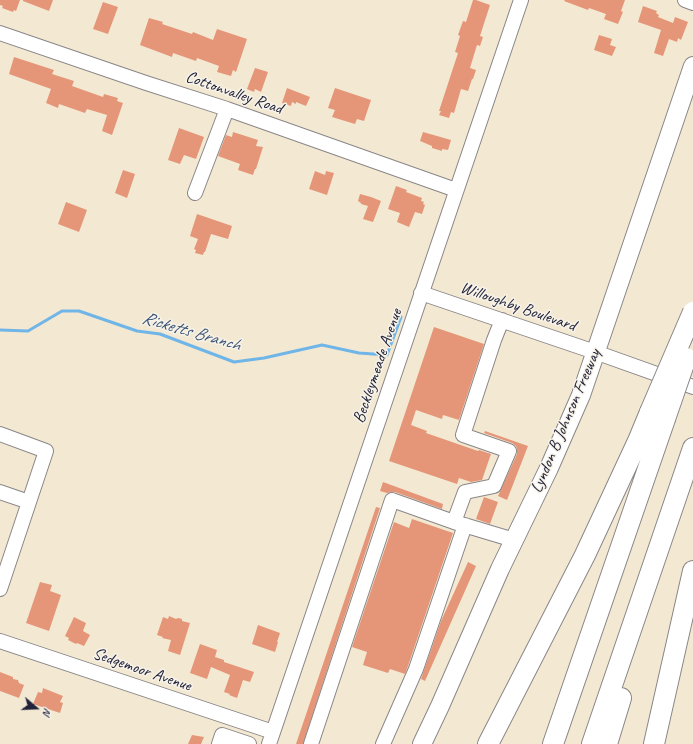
<!DOCTYPE html>
<html>
<head>
<meta charset="utf-8">
<style>
  body { margin:0 }
  #map { position:relative; width:693px; height:744px; overflow:hidden; background:#f3e9d3; font-family:Caveat,sans-serif }
  canvas { display:block }
  .north { position:absolute; left:16px; top:688px; width:40px; height:40px; -webkit-text-stroke:3px #f7f3e8; paint-order:stroke; rotate:109deg; font-size:11px; font-weight:700; line-height:16px; text-align:center; color:#22223b }
  .north::after { content:''; display:block; margin:auto; width:14px; height:18px; background:#22223b; clip-path:polygon(50% 0,100% 100%,50% 72%,0 100%) }
</style>
</head>
<body>
<div id="map">
<canvas width="693" height="744"></canvas>
<div class="north">N</div>
</div>
<script>
const ctx = document.querySelector('canvas').getContext('2d');
ctx.lineJoin = 'round';
const poly = rows => new Path2D(rows.map(r => 'M' + r).join(''));
function strokePath(path, color, width, dash) { ctx.strokeStyle = color; ctx.lineWidth = width; ctx.lineCap = dash ? 'butt' : 'round'; ctx.setLineDash(dash || []); ctx.stroke(path); }
function fillPath(path, color) { ctx.fillStyle = color; ctx.fill(path, 'evenodd'); }
function label(font, color, halo, rows, align = 'center') {
  ctx.font = font + ' Caveat,sans-serif'; ctx.lineWidth = 3; ctx.setLineDash([]); ctx.textBaseline = 'middle'; ctx.strokeStyle = halo; ctx.fillStyle = color; for (const [text, x, y, turn = 0] of rows) {
    ctx.save(); ctx.translate(x, y); ctx.rotate((+turn || 0) * Math.PI / 180); ctx.textAlign = isNaN(turn) ? turn : align; if (halo) ctx.strokeText(text, 0, 0); ctx.fillText(text, 0, 0); ctx.restore();
  }
}
strokePath(poly([
  [0,330,28,331,62,311,79,311,137,331,160,334,234,362,264,358,322,345,359,353,387,355,401,317]
]), '#70b5e7', 3);
fillPath(poly([
  [0,0,20,0,16,11,14,10,13,12,2,8,3,6,0,5],
  [23,0,53,0,49,11,23,1],
  [473,0,476,0,490,5,480,36,483,37,480,46,477,45,470,68,476,70,473,79,472,79,468,91,461,89,454,113,451,112,449,118,439,115,441,111,439,111,458,53,455,52,460,36,458,35,463,21,466,22],
  [565,0,625,0,621,11,623,12,618,24,604,19,606,14,589,8,588,10,564,1],
  [103,2,118,7,108,34,93,29],
  [643,6,657,11,656,13,659,15,658,17,673,23,675,17,688,22,681,40,678,38,677,42,669,39,663,56,654,53,661,30,638,22],
  [149,18,163,22,162,24,192,34,193,32,213,40,217,29,247,39,236,72,233,70,231,76,217,72,219,66,197,58,196,61,173,53,172,57,140,45],
  [599,35,612,39,610,45,616,47,612,56,594,50],
  [14,57,54,70,52,74,74,81,72,86,103,97,104,94,118,98,117,101,123,103,112,135,102,131,107,115,87,109,85,113,59,104,58,108,46,103,51,89,9,74],
  [255,68,268,72,261,92,255,89,254,92,247,89],
  [287,88,310,97,306,106,296,102,296,104,292,102,291,106,282,103],
  [335,88,371,100,364,121,357,119,355,124,332,117,335,110,328,108],
  [179,128,204,137,196,159,184,155,180,164,168,160],
  [233,132,258,140,256,146,263,147,256,169,255,169,253,175,238,170,240,164,218,156,226,135,232,137],
  [423,132,451,140,448,150,442,149,442,151,432,148,432,146,420,141],
  [123,170,135,174,127,198,115,193],
  [315,171,325,175,326,171,334,173,327,195,309,189],
  [396,186,407,190,406,192,422,198,421,201,424,202,423,204,425,205,422,214,415,212,409,227,397,222,400,213,388,209],
  [360,194,371,197,381,201,373,222,363,219,368,206,361,204,361,203,358,201],
  [66,202,87,210,79,232,58,224],
  [197,214,232,226,228,239,211,234,205,252,204,252,203,255,195,253,196,250,194,249,198,239,190,236],
  [434,327,484,344,459,420,443,415,442,419,416,410,411,425,427,431,426,433,478,451,479,450,491,454,482,480,471,482,459,478,457,484,389,461],
  [485,431,528,446,507,500,498,496,517,454,517,449,516,446,512,443,484,433],
  [383,482,443,504,442,509,395,492,391,492,387,493,380,491],
  [484,497,498,502,490,524,476,519],
  [376,507,380,508,303,744,296,744],
  [412,519,453,533,408,666,405,674,390,669,388,673,363,665,367,652,352,647,394,522,409,528],
  [468,562,476,566,425,681,421,679,441,621],
  [40,582,52,585,50,591,61,595,49,631,26,623],
  [169,616,176,619,178,618,182,619,182,621,190,623,180,655,168,651,171,640,162,638,163,637,157,635,163,617,168,619],
  [74,617,86,623,83,631,90,635,84,646,77,643,76,644,68,640,69,638,65,636],
  [258,625,280,633,277,642,278,642,275,652,252,644],
  [200,644,217,650,215,657,224,660,224,662,254,672,250,682,243,680,237,698,229,695,230,694,224,692,230,675,211,667,207,679,190,673],
  [0,672,13,677,13,679,18,680,19,683,24,685,19,698,0,691],
  [43,688,63,696,60,702,63,703,60,713,33,704,38,692,42,693],
  [192,735,204,737,201,744,188,744]
]), '#e69678');
const minor = poly([
  [685,0,693,3],
  [0,33,146,83,227,109,456,190],
  [195,193,227,109],
  [421,293,595,352,693,387],
  [502,320,494,340,463,435,509,451,494,486,465,492,454,522,514,540],
  [0,434,46,451,0,589],
  [0,492,29,502],
  [0,641,273,732],
  [219,744,222,735,249,744],
  [269,744,521,0],
  [311,744,392,500,454,522],
  [383,744,416,669,465,525]
]);
const major = poly([
  [422,744,440,706,500,569,549,468,581,395,693,66]
]);
const highway = poly([
  [488,744,585,555,638,441,650,412],
  [553,744,665,419],
  [592,744,693,448],
  [607,744,621,698],
  [654,744,693,571]
]);
strokePath(minor, '#8a8687', 16);
strokePath(major, '#8a8687', 20);
strokePath(highway, '#8a8687', 22);
strokePath(minor, '#fff', 14);
strokePath(major, '#fff', 18);
strokePath(highway, '#fff', 20);
const highwayBridge = poly([
  [650,412,693,312],
  [665,419,686,358]
]);
strokePath(highwayBridge, '#8a8687', 22, []);
strokePath(highwayBridge, '#fff', 20);
label('17px', '#22223b', '#f7f3e8', [
  ["Cottonvalley Road",234,93,19],
  ["Willoughby Boulevard",518,307,19],
  ["Beckleymeade Avenue",378,366,-71],
  ["Lyndon B Johnson Freeway",566,421,-67],
  ["Sedgemoor Avenue",142,670,19]
]);
label('italic 18px', '#3d5577', '#f7f3e8', [
  ["Ricketts Branch",191,332,16]
]);
</script>
</body>
</html>
